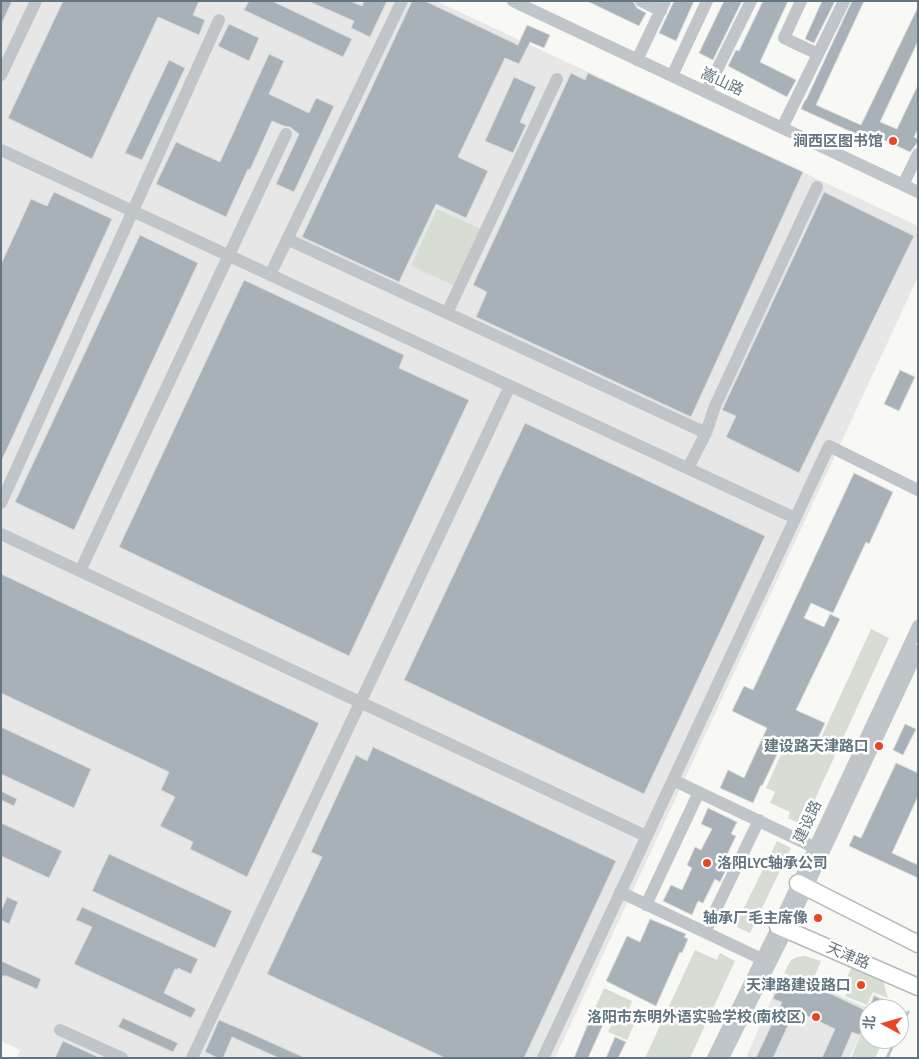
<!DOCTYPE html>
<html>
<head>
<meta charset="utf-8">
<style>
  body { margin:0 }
  #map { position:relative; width:919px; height:1059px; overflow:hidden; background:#f8f8f5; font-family:"Alegreya Sans","Noto Sans SC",sans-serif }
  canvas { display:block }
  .frame { position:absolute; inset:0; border:2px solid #627581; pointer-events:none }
  .north { position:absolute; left:859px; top:999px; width:50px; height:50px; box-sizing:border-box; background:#fff; border:1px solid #c0c8cd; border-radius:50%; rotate:276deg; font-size:14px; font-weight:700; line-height:20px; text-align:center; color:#627581 }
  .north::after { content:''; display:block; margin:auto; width:18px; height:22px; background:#e94724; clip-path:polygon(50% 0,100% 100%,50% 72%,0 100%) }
</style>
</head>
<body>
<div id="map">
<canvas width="919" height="1059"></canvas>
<div class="frame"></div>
<div class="north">北</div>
</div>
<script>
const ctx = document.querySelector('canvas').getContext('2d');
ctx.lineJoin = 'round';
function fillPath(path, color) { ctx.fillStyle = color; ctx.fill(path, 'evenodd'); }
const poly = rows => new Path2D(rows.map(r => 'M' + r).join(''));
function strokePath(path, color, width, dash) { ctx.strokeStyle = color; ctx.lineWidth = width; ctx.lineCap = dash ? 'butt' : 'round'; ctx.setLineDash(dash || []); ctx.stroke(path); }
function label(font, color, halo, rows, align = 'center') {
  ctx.font = font + ' "Alegreya Sans","Noto Sans SC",sans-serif'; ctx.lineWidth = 5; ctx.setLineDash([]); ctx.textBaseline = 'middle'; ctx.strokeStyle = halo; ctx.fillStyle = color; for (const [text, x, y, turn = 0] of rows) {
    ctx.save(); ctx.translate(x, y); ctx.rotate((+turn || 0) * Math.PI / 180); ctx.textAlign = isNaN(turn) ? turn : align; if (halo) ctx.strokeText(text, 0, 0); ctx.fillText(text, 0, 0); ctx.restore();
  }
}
fillPath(poly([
  [1,1,436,1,918,226,918,277,555,1058,17,1058,20,1050,1,1041],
  [781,977,811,990,814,984,868,1008,874,994,891,1002,888,1009,869,1009,869,1026,865,1025,849,1058,746,1058]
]), '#e6e7e6');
fillPath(poly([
  [437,209,481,229,455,286,411,266],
  [871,629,889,638,803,825,788,818,790,812,770,803,775,792,766,788,787,741,814,753],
  [777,841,791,848,750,933,735,926],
  [695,950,717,960,720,953,735,961,690,1058,645,1058],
  [805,956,821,961,811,985,784,973,791,960,797,957],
  [853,964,883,981,888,998,873,992,867,1005,845,996,848,991,842,988],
  [604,988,632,1001,628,1012,638,1016,627,1040,608,1032,615,1017,595,1008],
  [865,1024,869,1026,869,1039,884,1039,875,1058,851,1058]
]), '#d8ddd4');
strokePath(poly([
  [899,1032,908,1012],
  [887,1058,896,1039]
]), '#b8c6c9', 3);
const building = poly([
  [1,1,12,1,1,25,1,1],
  [63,1,199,1,193,15,205,20,199,35,158,17,92,159,8,118,63,1],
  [249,1,272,1,352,39,343,57,244,10,249,1],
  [308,1,350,1,362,6,364,1,387,1,370,37,351,28,354,21,308,1],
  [412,1,425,1,518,45,527,25,550,35,544,48,530,42,519,64,505,58,458,157,488,171,466,218,436,204,399,282,302,237,412,1],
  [587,1,633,1,637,8,646,13,639,26,587,1],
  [674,1,694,1,676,41,659,33,674,1],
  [724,1,742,1,713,60,699,53,724,1],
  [763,1,788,1,760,62,796,80,787,97,728,66,736,50,739,51,763,1],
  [822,1,835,1,814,43,805,39,822,1],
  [852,1,864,1,816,105,861,125,918,7,918,41,880,122,897,129,918,85,918,129,914,137,918,139,918,142,910,152,869,133,867,139,801,109,805,100,806,100,852,1],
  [229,24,259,38,249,61,218,46,229,24],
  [269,54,284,61,269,94,309,113,316,98,334,106,294,192,276,184,299,134,290,127,284,126,272,121,250,170,248,169,226,217,156,184,176,142,220,162,269,54],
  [169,60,185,68,142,160,125,153,169,60],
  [571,73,585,80,588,73,803,172,691,417,476,317,487,292,473,285,571,73],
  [514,77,536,87,520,122,526,125,513,153,485,141,514,77],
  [54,192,112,219,1,462,1,264,31,199,47,206,54,192],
  [824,192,914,236,799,473,726,437,736,416,722,410,824,192],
  [140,235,198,263,74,530,15,502,140,235],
  [244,280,404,355,399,368,469,400,349,656,119,547,244,280],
  [900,370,915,377,899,411,884,404,900,370],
  [525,423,765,536,644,794,404,680,525,423],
  [854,473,893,492,869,544,866,542,833,613,811,603,804,618,824,627,830,614,840,619,796,710,825,723,813,749,786,736,762,786,761,785,753,803,720,788,728,770,744,778,767,728,732,711,744,686,753,690,854,473],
  [1,574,319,723,247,877,190,849,193,842,160,826,175,797,161,790,169,772,1,693,1,574],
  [905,724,916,729,903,755,893,750,905,724],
  [1,727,91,769,74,808,1,774,1,727],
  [373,747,616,861,524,1058,445,1058,267,974,322,857,311,852,356,755,367,761,373,747],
  [896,763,918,773,918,796,892,853,918,865,918,878,849,846,854,835,861,838,896,763],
  [1,791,17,799,14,806,1,800,1,791],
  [708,808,737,822,731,834,736,836,724,861,729,864,720,882,715,879,703,903,698,901,692,915,663,901,671,885,682,890,692,868,687,865,695,847,701,850,712,829,701,824,708,808],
  [1,823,62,851,49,878,1,856,1,823],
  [109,854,232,911,215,948,92,891,109,854],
  [7,897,18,902,9,924,1,920,1,911,7,897],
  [82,907,198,959,191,974,178,968,177,970,175,969,164,993,196,1009,191,1018,74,964,92,927,76,920,82,907],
  [650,919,686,934,684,937,688,939,682,953,680,952,656,1006,606,981,627,936,640,942,650,919],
  [1,961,41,979,37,989,7,976,1,976,1,961],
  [779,984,792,989,793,986,811,994,814,986,869,1012,869,1022,866,1020,860,1035,852,1032,841,1058,822,1058,835,1029,795,1010,773,1058,756,1058,782,1002,773,999,779,984],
  [874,996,888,1002,885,1009,869,1009,874,996],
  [592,1014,605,1020,588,1058,574,1058,592,1014],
  [123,1018,178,1043,173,1052,118,1027,123,1018],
  [219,1020,250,1033,305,1058,279,1058,232,1037,223,1058,218,1058,205,1052,219,1020],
  [615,1037,626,1042,618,1058,606,1058,615,1037],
  [63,1041,100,1058,55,1058,63,1041]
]);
fillPath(building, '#a8b1b7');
strokePath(building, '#dadad7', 1);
const major = poly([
  [798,883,918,944],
  [778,926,918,987]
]);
strokePath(major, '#b4b9bd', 19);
strokePath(poly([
  [513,1,918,192],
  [641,1,661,11],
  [801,1,784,38,818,54],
  [637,60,665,1],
  [1,75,36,1],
  [672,76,707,1],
  [706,92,751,1],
  [782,128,844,1],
  [1,150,795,518],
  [903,185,918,154],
  [287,239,706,433],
  [270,275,402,1],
  [447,313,557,79],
  [688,468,706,433,715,406,817,187],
  [1,503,219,20],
  [1,534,646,836],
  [80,571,286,134],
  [673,780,822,851],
  [620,892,768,962],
  [646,905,699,792],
  [705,932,759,820],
  [60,1030,122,1058],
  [192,1058,510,386],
  [543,1058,829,446,918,490],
  [713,1058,778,926,918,626],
  [723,1058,787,930,918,651]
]), '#c0c5c9', 12);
strokePath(major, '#fff', 16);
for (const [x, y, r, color] of [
  [893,141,5,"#e94724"],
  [879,746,5,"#e94724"],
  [707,863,5,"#e94724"],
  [818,918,5,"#e94724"],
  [861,985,5,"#e94724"],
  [816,1017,5,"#e94724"]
]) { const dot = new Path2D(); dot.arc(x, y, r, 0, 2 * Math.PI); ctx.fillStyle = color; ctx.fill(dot); strokePath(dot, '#fff', 2); }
label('15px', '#627581', '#fff', [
  ["嵩山路",722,82,25],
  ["建设路",808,822,-65],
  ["天津路",848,956,23]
]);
label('bold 15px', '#627581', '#fff', [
  ["涧西区图书馆",883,141],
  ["建设路天津路口",869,746],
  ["洛阳LYC轴承公司",717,863,"left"],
  ["轴承厂毛主席像",808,918],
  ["天津路建设路口",851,985],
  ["洛阳市东明外语实验学校(南校区)",806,1017]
], 'right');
</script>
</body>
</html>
